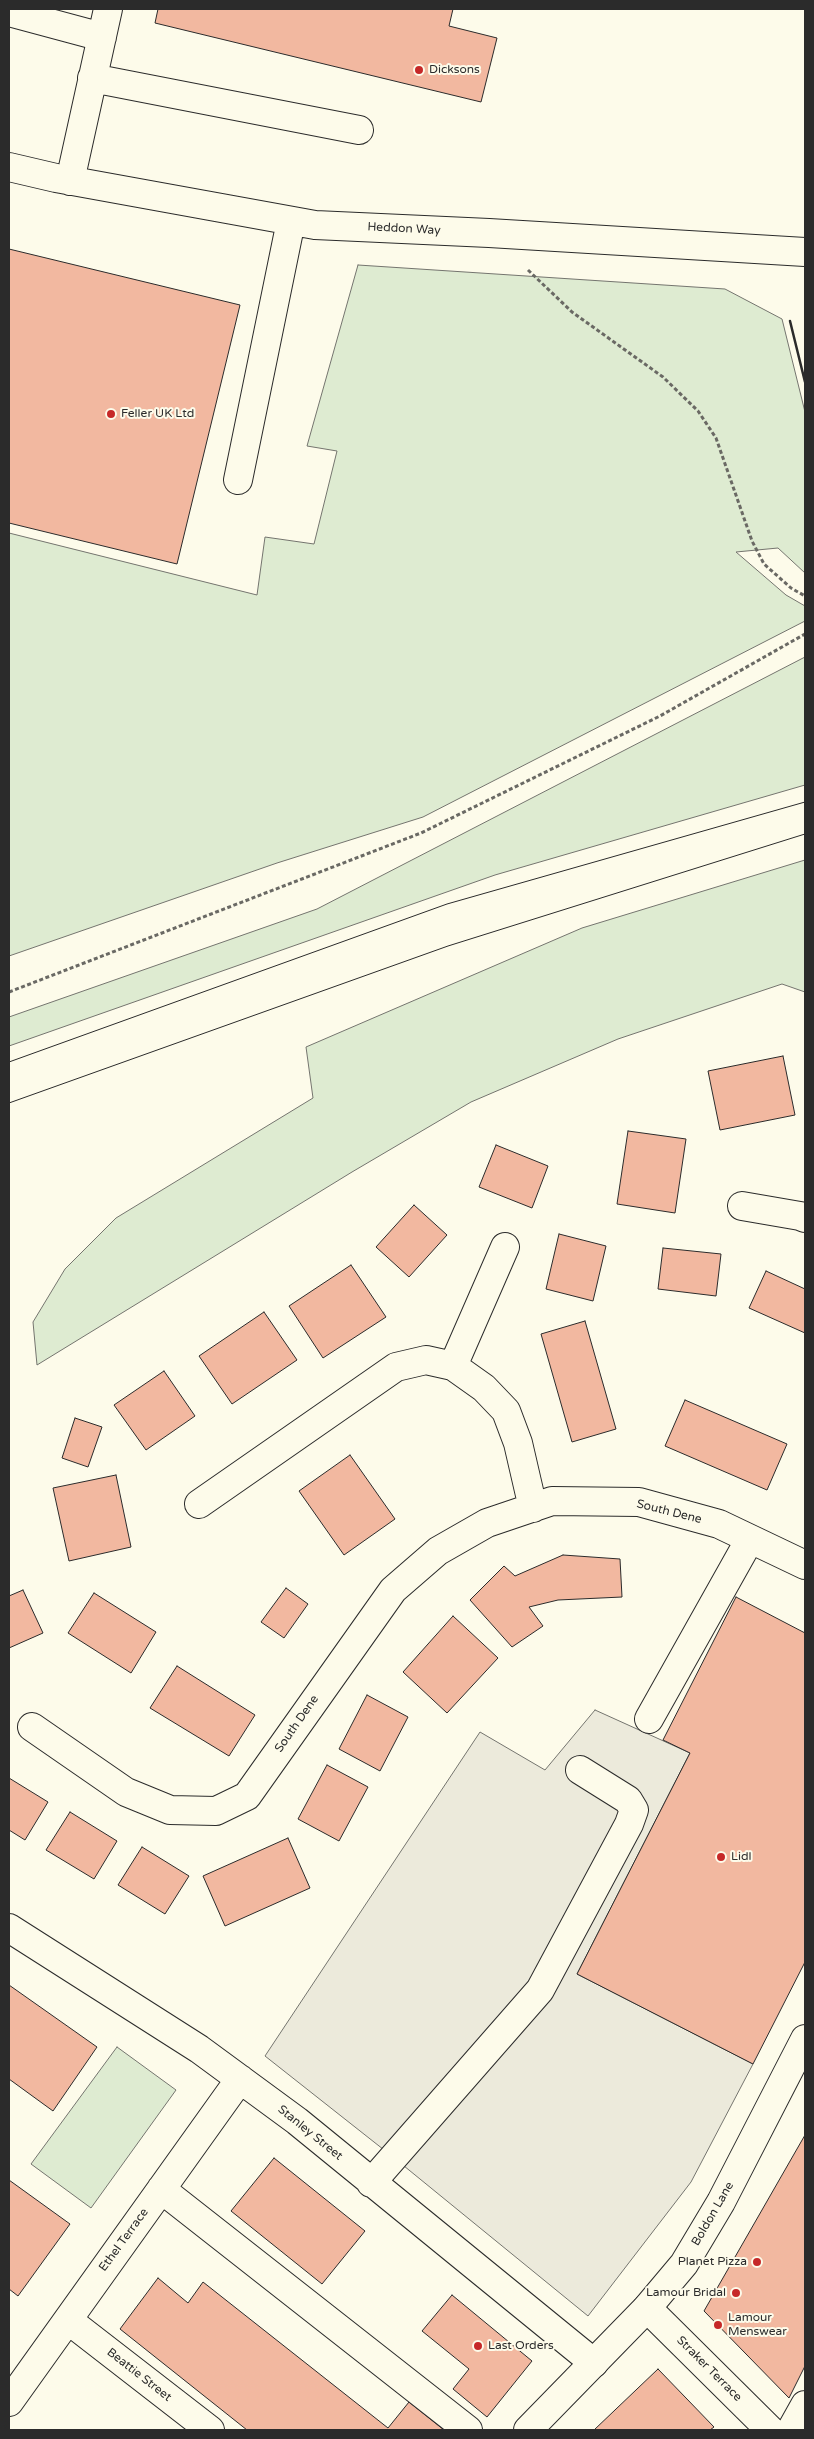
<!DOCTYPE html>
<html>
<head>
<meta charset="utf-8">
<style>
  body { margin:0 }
  #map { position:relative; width:814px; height:2439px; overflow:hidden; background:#fdfbea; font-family:"Varela Round",sans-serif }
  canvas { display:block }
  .frame { position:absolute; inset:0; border:10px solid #2b2b2b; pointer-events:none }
</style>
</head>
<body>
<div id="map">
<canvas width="814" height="2439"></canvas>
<div class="frame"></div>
</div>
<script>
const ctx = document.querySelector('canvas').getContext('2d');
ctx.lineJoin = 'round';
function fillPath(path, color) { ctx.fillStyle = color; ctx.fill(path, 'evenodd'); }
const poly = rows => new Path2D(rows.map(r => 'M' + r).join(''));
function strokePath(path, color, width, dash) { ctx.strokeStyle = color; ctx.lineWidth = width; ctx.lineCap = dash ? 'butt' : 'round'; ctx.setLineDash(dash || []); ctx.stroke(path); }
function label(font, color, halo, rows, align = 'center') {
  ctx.font = font + ' "Varela Round",sans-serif'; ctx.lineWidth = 4; ctx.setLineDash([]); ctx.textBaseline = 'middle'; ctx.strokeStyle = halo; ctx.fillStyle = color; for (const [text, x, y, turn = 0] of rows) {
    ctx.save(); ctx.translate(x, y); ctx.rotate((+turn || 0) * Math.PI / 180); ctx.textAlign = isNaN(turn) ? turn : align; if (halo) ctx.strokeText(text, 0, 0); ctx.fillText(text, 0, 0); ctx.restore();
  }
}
const green = poly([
  [358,265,725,289,782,319,805,412,805,573,778,548,736,552,786,595,805,606,805,621,423,817,277,863,9,956,9,533,257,595,265,537,314,544,337,451,307,446,358,265],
  [805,657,805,785,495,875,9,1046,9,1017,317,909,805,657],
  [805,860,805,992,782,984,618,1039,471,1102,352,1172,37,1365,33,1322,65,1269,116,1218,313,1098,306,1047,582,928,805,860],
  [117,2047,176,2090,91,2208,31,2164,117,2047]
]);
fillPath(green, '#deebd1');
strokePath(green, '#74746e', 1);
const parking = poly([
  [595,1710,690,1753,577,1974,753,2064,691,2182,588,2316,393,2157,265,2056,480,1732,545,1770,595,1710]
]);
fillPath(parking, '#eceadb');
strokePath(parking, '#74746e', 1);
const building = poly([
  [158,9,453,9,449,26,497,38,481,102,155,23,158,9],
  [9,249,240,305,177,564,9,523,9,249],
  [783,1056,795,1115,720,1130,708,1071,783,1056],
  [628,1131,686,1139,675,1213,617,1204,628,1131],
  [496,1145,548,1166,532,1208,479,1187,496,1145],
  [414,1205,447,1235,409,1277,376,1247,414,1205],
  [559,1234,606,1246,593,1301,546,1289,559,1234],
  [663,1248,721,1254,716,1296,658,1289,663,1248],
  [351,1265,386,1317,323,1358,289,1306,351,1265],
  [766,1271,805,1289,805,1333,749,1308,766,1271],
  [264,1312,297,1360,232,1404,199,1356,264,1312],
  [585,1321,616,1429,572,1442,541,1334,585,1321],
  [164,1371,195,1416,146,1450,114,1405,164,1371],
  [685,1400,787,1444,767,1490,665,1446,685,1400],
  [75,1418,102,1427,88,1467,62,1458,75,1418],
  [350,1455,395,1519,344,1555,299,1491,350,1455],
  [116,1475,131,1547,69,1561,53,1488,116,1475],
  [563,1555,620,1559,622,1597,558,1600,529,1607,543,1626,512,1647,470,1600,504,1566,515,1576,563,1555],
  [286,1588,308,1604,284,1638,261,1622,286,1588],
  [23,1590,43,1633,9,1648,9,1596,23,1590],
  [94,1593,156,1632,131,1673,68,1633,94,1593],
  [736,1597,805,1633,805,1962,753,2064,577,1974,690,1753,663,1740,736,1597],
  [453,1616,498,1658,447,1713,403,1672,453,1616],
  [177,1666,255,1715,229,1756,150,1708,177,1666],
  [367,1695,408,1717,380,1771,339,1749,367,1695],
  [327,1765,368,1787,339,1841,298,1819,327,1765],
  [9,1778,48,1802,25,1840,9,1830,9,1778],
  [70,1812,117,1841,94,1879,46,1850,70,1812],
  [288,1838,310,1888,225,1926,203,1876,288,1838],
  [142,1847,189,1876,165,1914,118,1885,142,1847],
  [9,1985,97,2047,53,2111,9,2079,9,1985],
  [805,2135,805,2366,789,2398,704,2311,805,2135],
  [274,2158,365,2231,322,2284,231,2211,274,2158],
  [9,2180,70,2224,18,2296,9,2289,9,2180],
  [158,2278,188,2303,203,2282,388,2428,409,2402,444,2430,247,2430,120,2329,158,2278],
  [452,2295,532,2361,487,2417,453,2389,469,2369,422,2331,452,2295],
  [658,2369,714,2427,710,2430,594,2430,658,2369]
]);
fillPath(building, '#f2b8a0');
strokePath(building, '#2b2b2b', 1);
const minor = poly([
  [9,12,102,37],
  [92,78,359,130],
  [9,167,56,178,315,225,489,233,805,252],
  [70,181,108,9],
  [238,480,291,221],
  [742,1206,800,1216,805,1218],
  [453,1366,505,1247],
  [199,1504,396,1367,426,1360,453,1366,484,1388,506,1411,518,1443,533,1508],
  [649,1719,750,1539],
  [32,1727,126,1792,170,1810,216,1811,247,1796,393,1590,438,1551,487,1523,552,1501,639,1502,719,1524,805,1565],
  [9,1928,199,2049,297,2121,594,2363],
  [371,2183,540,1990,629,1824,634,1810,628,1800,580,1770],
  [161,2189,468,2430],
  [647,2308,770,2430],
  [68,2320,210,2430],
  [9,2402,240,2079],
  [791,2430,805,2405]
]);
const major = poly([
  [528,2430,647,2308,684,2264,721,2202,805,2039]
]);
strokePath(minor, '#2b2b2b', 30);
strokePath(major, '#2b2b2b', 30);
strokePath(poly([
  [528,270,572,312,663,377,698,411,716,438,752,541,764,564,791,588,805,596],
  [9,992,421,833,660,716,805,634]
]), '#6a6964', 3, [4, 2.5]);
strokePath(minor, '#fdfbea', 28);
strokePath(major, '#fdfbea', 28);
strokePath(poly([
  [9,1062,447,904,805,802],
  [9,1103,448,946,805,834]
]), '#2b2b2b', 1);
strokePath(poly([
  [790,321,805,382]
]), '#2b2b2b', 2.5);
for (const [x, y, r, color] of [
  [419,70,5,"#c62828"],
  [111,414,5,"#c62828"],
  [721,1857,5,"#c62828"],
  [757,2262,5,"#c62828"],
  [736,2293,5,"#c62828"],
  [718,2325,5,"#c62828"],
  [478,2346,5,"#c62828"]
]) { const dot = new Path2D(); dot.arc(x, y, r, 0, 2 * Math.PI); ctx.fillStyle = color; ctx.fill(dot); strokePath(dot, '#fdfbea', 2); }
label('12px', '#2b2b2b', '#fdfbea', [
  ["Dicksons",429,70],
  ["Feller UK Ltd",121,414],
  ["Lidl",731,1857],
  ["Planet Pizza",747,2262,"right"],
  ["Lamour Bridal",726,2293,"right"],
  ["Lamour",728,2318],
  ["Menswear",728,2332],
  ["Last Orders",488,2346]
], 'left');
label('12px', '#2b2b2b', '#fdfbea', [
  ["Heddon Way",404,229,3],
  ["South Dene",669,1512,14],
  ["South Dene",297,1724,-55],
  ["Stanley Street",310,2133,39],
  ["Boldon Lane",713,2214,-60],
  ["Ethel Terrace",124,2240,-54],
  ["Straker Terrace",709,2369,45],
  ["Beattie Street",139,2375,38]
]);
</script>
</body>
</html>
